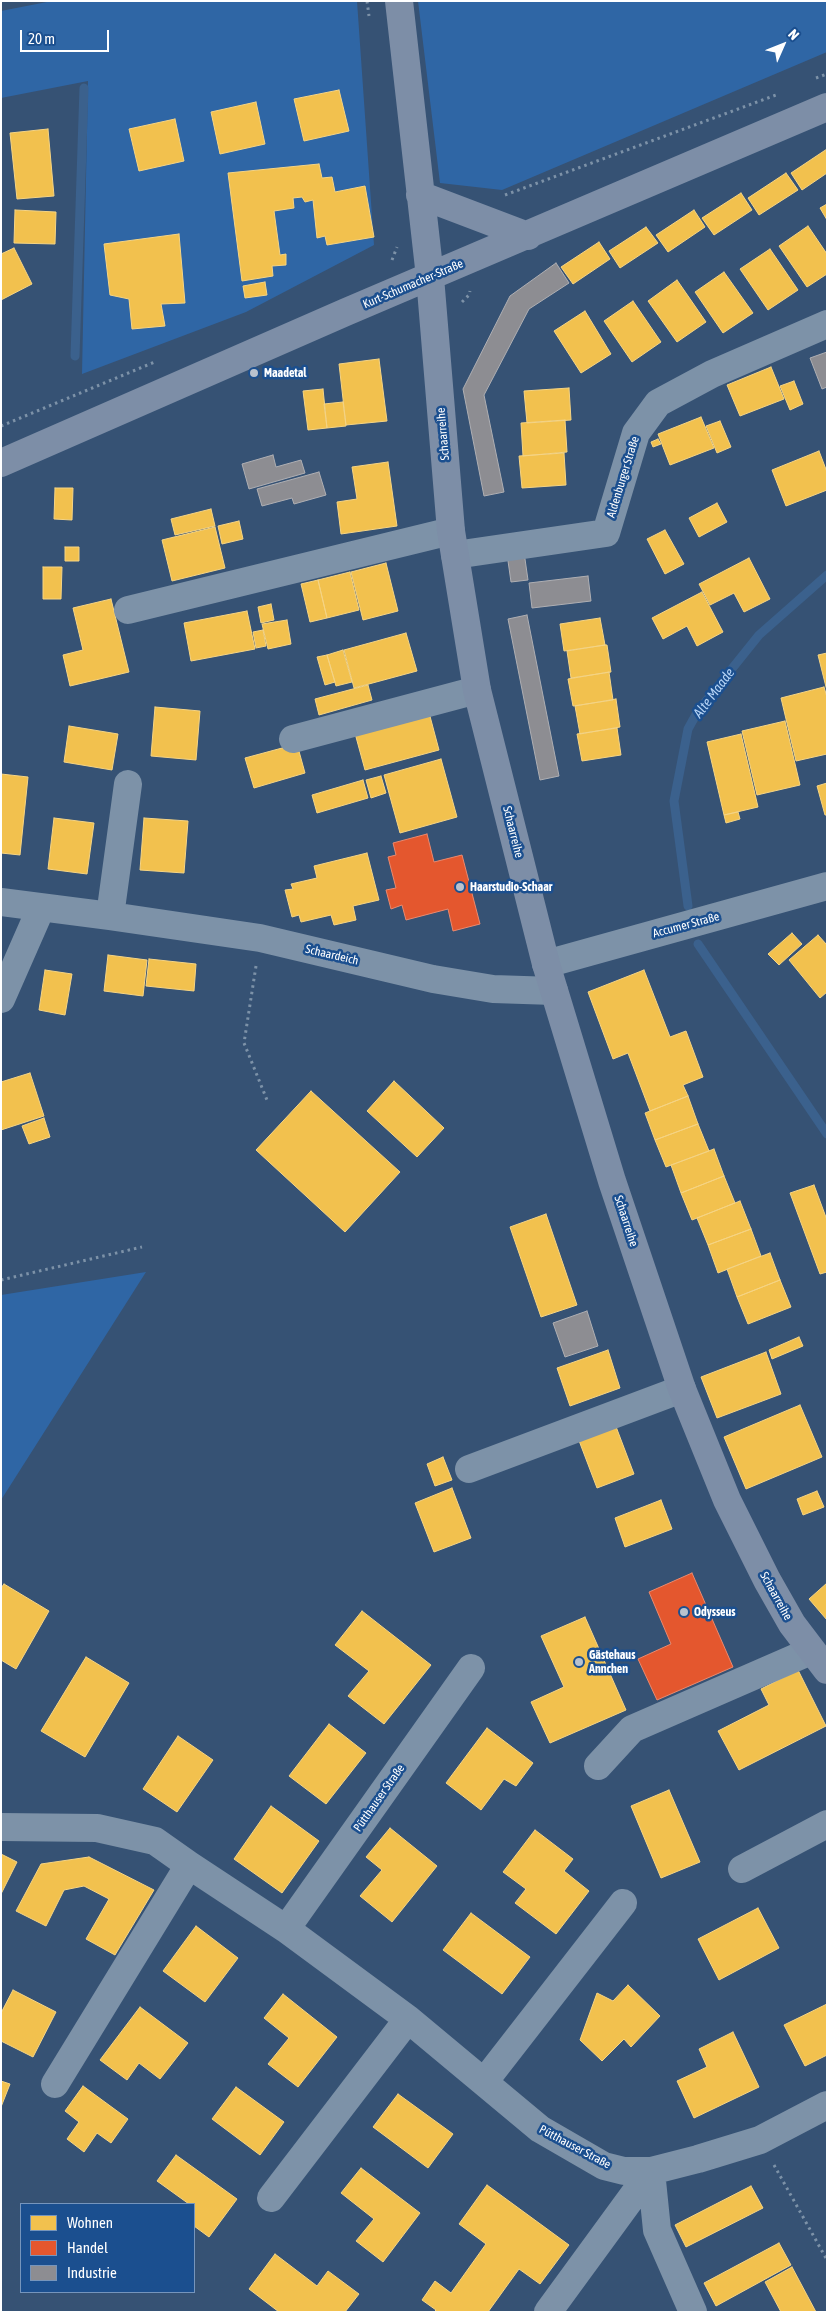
<!DOCTYPE html>
<html>
<head>
<meta charset="utf-8">
<style>
  body { margin:0 }
  #map { position:relative; width:828px; height:2313px; overflow:hidden; background:#365274; font-family:"Asap Condensed",sans-serif }
  canvas { display:block }
  .frame { position:absolute; inset:0; border:2px solid #fff; pointer-events:none }
  .legend { position:absolute; left:20px; top:2203px; width:175px; height:90px; box-sizing:border-box; background:#1b4f8f; border:1px solid #7695bc; margin:0; padding:6px 9px; list-style:none; font-size:15px; color:#fff }
  .legend li { display:flex; align-items:center; gap:10px; height:25px }
  .legend b { width:25px; border:1px solid #7695bc }
  .north { position:absolute; left:758px; top:20px; width:50px; height:50px; -webkit-text-stroke:4px #1b4f8f; paint-order:stroke; rotate:46deg; font-size:14px; font-weight:700; line-height:20px; text-align:center; color:#fff }
  .north::after { content:''; display:block; margin:auto; width:18px; height:22px; background:#fff; clip-path:polygon(50% 0,100% 100%,50% 72%,0 100%) }
  .scale { position:absolute; left:20px; top:30px; width:89px; height:22px; box-sizing:border-box; border:2px solid #fff; border-top:0; padding-left:6px; font-size:15px; line-height:18px; white-space:nowrap; color:#fff; -webkit-text-stroke:4px #1b4f8f; paint-order:stroke }
</style>
</head>
<body>
<div id="map">
<canvas width="828" height="2313"></canvas>
<div class="frame"></div>
<ul class="legend">
<li><b style="height:14px;background:#f2c14e"></b>Wohnen</li>
<li><b style="height:14px;background:#e4572e"></b>Handel</li>
<li><b style="height:14px;background:#8d8d92"></b>Industrie</li>
</ul>
<div class="north">N</div>
<div class="scale">20 m</div>
</div>
<script>
const ctx = document.querySelector('canvas').getContext('2d');
ctx.lineJoin = 'round';
function fillPath(path, color) { ctx.fillStyle = color; ctx.fill(path, 'evenodd'); }
const poly = rows => new Path2D(rows.map(r => 'M' + r).join(''));
function strokePath(path, color, width, dash) { ctx.strokeStyle = color; ctx.lineWidth = width; ctx.lineCap = dash ? 'butt' : 'round'; ctx.setLineDash(dash || []); ctx.stroke(path); }
function label(font, color, halo, rows, align = 'center') {
  ctx.font = font + ' "Asap Condensed",sans-serif'; ctx.lineWidth = 5; ctx.setLineDash([]); ctx.textBaseline = 'middle'; ctx.strokeStyle = halo; ctx.fillStyle = color; for (const [text, x, y, turn = 0] of rows) {
    ctx.save(); ctx.translate(x, y); ctx.rotate((+turn || 0) * Math.PI / 180); ctx.textAlign = isNaN(turn) ? turn : align; if (halo) ctx.strokeText(text, 0, 0); ctx.fillText(text, 0, 0); ctx.restore();
  }
}
fillPath(poly([
  [52,1,357,1,374,245,246,312,82,374,88,81,1,98,1,11],
  [418,1,827,1,827,52,502,190,440,183],
  [146,1272,1,1500,1,1295]
]), '#2f66a5');
const homes = poly([
  [339,90,349,131,304,141,294,99,339,90],
  [256,102,265,144,220,154,211,112,256,102],
  [175,119,184,161,139,171,129,129,175,119],
  [48,129,54,196,17,199,10,133,48,129],
  [827,149,827,173,802,190,791,173,827,149],
  [319,164,322,178,332,177,335,192,365,186,374,237,327,245,325,236,317,238,313,200,305,202,302,197,293,198,294,208,274,211,280,255,286,254,286,265,272,266,273,276,242,281,228,173,319,164],
  [786,173,798,190,759,215,748,198,786,173],
  [741,193,752,210,714,235,702,218,741,193],
  [827,204,827,220,820,208,827,204],
  [15,210,56,212,55,244,14,243,15,210],
  [694,210,705,227,668,252,656,235,694,210],
  [808,226,827,254,827,274,807,287,779,246,808,226],
  [646,227,658,243,620,268,609,251,646,227],
  [179,234,185,303,161,304,165,326,132,329,129,299,110,295,104,244,179,234],
  [599,242,610,259,573,284,561,267,599,242],
  [14,248,32,284,1,300,1,254,14,248],
  [770,249,798,290,768,310,740,269,770,249],
  [724,272,753,313,723,333,695,292,724,272],
  [677,280,706,322,677,342,648,301,677,280],
  [265,282,267,295,245,298,243,286,265,282],
  [633,301,661,342,632,362,604,321,633,301],
  [585,311,611,354,581,373,554,331,585,311],
  [379,359,387,421,346,425,339,364,379,359],
  [771,367,784,399,740,416,727,385,771,367],
  [794,381,803,404,790,410,780,386,794,381],
  [569,388,571,420,527,423,524,391,569,388],
  [323,389,327,428,308,430,303,391,323,389],
  [343,402,346,426,327,428,324,404,343,402],
  [701,417,714,448,670,465,658,434,701,417],
  [565,420,567,452,523,456,521,423,565,420],
  [720,421,731,447,717,453,706,426,720,421],
  [658,439,661,444,653,447,651,442,658,439],
  [819,451,827,472,827,490,786,506,772,470,819,451],
  [564,453,566,485,522,488,519,456,564,453],
  [388,462,397,526,341,534,337,502,357,499,352,467,388,462],
  [55,488,73,488,72,520,54,519,55,488],
  [717,503,727,522,699,537,689,518,717,503],
  [211,509,215,526,175,535,171,519,211,509],
  [239,521,243,539,222,544,218,526,239,521],
  [215,527,225,568,172,581,162,540,215,527],
  [665,530,684,564,665,574,647,539,665,530],
  [65,547,79,547,79,561,65,561,65,547],
  [749,558,770,599,744,612,734,593,710,605,699,584,749,558],
  [386,563,398,611,363,620,351,572,386,563],
  [43,567,62,567,61,599,43,599,43,567],
  [350,572,359,610,327,618,318,580,350,572],
  [318,580,327,618,310,622,301,584,318,580],
  [702,592,723,632,697,646,687,626,663,639,652,618,702,592],
  [111,599,129,672,70,686,63,655,83,650,73,608,111,599],
  [271,604,274,620,261,623,258,607,271,604],
  [247,611,255,649,191,661,184,623,247,611],
  [600,618,605,645,564,651,560,624,600,618],
  [287,620,291,644,268,649,262,624,287,620],
  [263,630,266,646,256,648,253,632,263,630],
  [406,633,417,671,354,688,344,650,406,633],
  [605,645,607,645,611,672,571,678,567,651,605,645],
  [343,650,352,682,336,686,327,655,343,650],
  [827,653,827,691,818,655,827,653],
  [327,655,335,682,325,685,317,657,327,655],
  [609,672,613,700,573,706,568,679,609,672],
  [368,685,372,700,319,715,315,699,368,685],
  [824,687,827,697,827,754,796,761,781,698,824,687],
  [616,699,620,727,580,734,575,706,616,699],
  [427,705,439,750,365,770,353,726,427,705],
  [155,707,200,711,196,760,151,756,155,707],
  [785,721,800,785,757,795,742,731,785,721],
  [69,726,118,734,112,770,64,762,69,726],
  [617,728,621,755,582,761,577,734,617,728],
  [741,734,758,807,724,815,707,742,741,734],
  [297,744,305,773,254,788,245,758,297,744],
  [441,759,457,817,400,833,384,775,441,759],
  [1,774,28,777,20,855,1,853,1,774],
  [381,776,386,793,371,798,366,780,381,776],
  [363,780,368,798,317,813,312,795,363,780],
  [827,783,827,815,825,815,817,786,827,783],
  [738,812,740,819,726,823,724,815,738,812],
  [54,818,94,823,87,874,48,869,54,818],
  [144,818,188,821,184,873,140,870,144,818],
  [367,853,379,900,353,906,356,920,334,925,331,915,301,922,299,915,292,917,285,890,293,889,291,884,317,878,314,866,367,853],
  [792,933,802,944,779,965,768,954,792,933],
  [818,935,827,945,827,992,820,998,789,960,818,935],
  [108,955,147,960,143,996,104,991,108,955],
  [149,959,196,964,194,991,146,986,149,959],
  [45,970,72,974,65,1015,39,1010,45,970],
  [644,970,670,1037,686,1031,703,1077,683,1085,688,1096,650,1111,628,1053,613,1059,588,992,644,970],
  [30,1073,44,1116,1,1130,1,1082,30,1073],
  [394,1081,444,1128,417,1157,367,1111,394,1081],
  [311,1091,400,1172,345,1232,256,1150,311,1091],
  [688,1096,698,1124,655,1140,645,1113,688,1096],
  [44,1118,50,1137,29,1144,22,1126,44,1118],
  [698,1124,709,1151,666,1167,655,1140,698,1124],
  [714,1149,724,1176,681,1193,671,1165,714,1149],
  [724,1176,735,1203,692,1220,681,1193,724,1176],
  [814,1185,827,1220,827,1272,820,1274,790,1193,814,1185],
  [740,1201,751,1229,708,1245,697,1218,740,1201],
  [546,1214,577,1305,541,1317,510,1227,546,1214],
  [751,1229,761,1256,718,1273,708,1245,751,1229],
  [770,1253,780,1280,737,1297,727,1269,770,1253],
  [780,1280,791,1307,748,1324,737,1297,780,1280],
  [799,1337,803,1346,772,1359,769,1350,799,1337],
  [608,1350,620,1388,570,1406,557,1368,608,1350],
  [766,1352,781,1394,717,1418,701,1377,766,1352],
  [800,1405,822,1457,746,1489,724,1437,800,1405],
  [615,1424,634,1474,597,1488,578,1438,615,1424],
  [443,1457,452,1480,435,1486,427,1464,443,1457],
  [452,1488,471,1538,434,1552,415,1503,452,1488],
  [817,1491,824,1507,803,1515,797,1499,817,1491],
  [661,1500,672,1529,625,1547,615,1518,661,1500],
  [827,1583,827,1620,809,1599,827,1583],
  [4,1584,49,1611,16,1669,1,1660,1,1588,4,1584],
  [362,1611,431,1665,384,1724,348,1696,369,1671,335,1645,362,1611],
  [585,1617,626,1710,550,1743,531,1702,564,1687,541,1636,585,1617],
  [86,1657,129,1683,85,1757,41,1731,86,1657],
  [798,1670,826,1726,739,1770,718,1731,769,1705,761,1689,798,1670],
  [329,1724,366,1753,326,1804,289,1776,329,1724],
  [487,1728,533,1763,516,1786,504,1779,481,1810,446,1783,487,1728],
  [178,1736,213,1760,177,1812,143,1789,178,1736],
  [669,1790,700,1862,661,1878,631,1806,669,1790],
  [271,1806,319,1841,282,1893,234,1859,271,1806],
  [390,1828,437,1866,392,1922,360,1896,382,1870,366,1857,390,1828],
  [535,1830,573,1859,564,1871,589,1891,556,1934,515,1903,526,1889,503,1872,535,1830],
  [1,1854,17,1862,1,1894,1,1854],
  [89,1857,154,1890,115,1955,86,1939,109,1899,84,1886,64,1890,46,1926,16,1911,41,1864,89,1857],
  [758,1908,779,1948,719,1980,698,1939,758,1908],
  [471,1913,530,1957,502,1994,443,1950,471,1913],
  [196,1926,238,1958,205,2002,163,1971,196,1926],
  [628,1985,660,2016,631,2047,624,2039,602,2061,580,2040,597,1993,613,2001,628,1985],
  [13,1990,56,2012,33,2057,1,2041,1,2013,13,1990],
  [283,1994,337,2037,298,2087,268,2064,289,2038,264,2018,283,1994],
  [827,2004,827,2055,805,2066,784,2025,827,2004],
  [140,2007,188,2043,160,2079,139,2063,127,2080,100,2060,140,2007],
  [733,2032,759,2087,694,2118,677,2081,707,2067,699,2049,733,2032],
  [1,2081,10,2084,1,2107,1,2081],
  [83,2086,128,2119,111,2143,97,2133,84,2152,67,2139,79,2122,65,2111,83,2086],
  [236,2087,284,2122,260,2155,212,2119,236,2087],
  [398,2094,453,2134,428,2168,373,2127,398,2094],
  [176,2155,237,2199,209,2237,194,2226,194,2204,189,2204,157,2181,176,2155],
  [361,2168,420,2213,383,2262,356,2241,374,2219,341,2193,361,2168],
  [487,2185,569,2245,540,2284,519,2269,488,2312,434,2312,436,2310,422,2300,435,2281,451,2293,486,2244,459,2224,487,2185],
  [751,2186,763,2208,686,2247,675,2225,751,2186],
  [779,2243,791,2265,716,2306,704,2283,779,2243],
  [275,2254,317,2286,328,2271,359,2294,345,2312,279,2312,249,2289,275,2254],
  [792,2267,816,2312,781,2312,765,2282,792,2267]
]);
fillPath(homes, '#f2c14e');
strokePath(homes, '#f6d483', 1);
const shops = poly([
  [427,834,434,862,462,855,480,924,453,931,448,909,406,920,402,905,391,909,386,890,396,888,388,857,396,855,393,843,427,834],
  [692,1573,733,1667,657,1700,638,1659,671,1644,649,1592,692,1573]
]);
fillPath(shops, '#e4572e');
strokePath(shops, '#ec896d', 1);
const industry = poly([
  [556,263,569,283,529,309,484,395,504,492,484,496,463,389,510,296,556,263],
  [827,352,827,387,822,389,810,358,827,352],
  [273,455,276,467,301,460,305,473,249,489,242,464,273,455],
  [319,472,326,495,294,504,292,498,262,506,257,489,319,472],
  [524,552,528,580,511,582,507,554,524,552],
  [588,576,591,601,532,608,529,583,588,576],
  [527,615,559,776,540,780,508,619,527,615],
  [587,1311,598,1346,565,1357,553,1323,587,1311]
]);
fillPath(industry, '#8d8d92');
strokePath(industry, '#afafb3', 1);
strokePath(poly([
  [75,356,84,88],
  [688,906,674,801,688,729,698,711,759,635,827,575],
  [698,944,827,1134]
]), '#3b618d', 9);
strokePath(poly([
  [367,1,369,16],
  [816,78,827,74],
  [505,195,776,95],
  [392,260,397,247],
  [462,302,469,295,470,291],
  [1,426,157,361],
  [256,966,244,1043,267,1100],
  [1,1280,142,1247],
  [774,2165,827,2260]
]), '#7d92a8', 3, [2.5, 4]);
strokePath(poly([
  [455,555,606,533,636,433,658,403,712,374,827,324],
  [128,610,451,531],
  [293,739,477,690],
  [1,902,110,916,260,938,433,979,493,989,554,991],
  [110,916,128,784],
  [546,964,827,886],
  [1,999,41,908],
  [469,1469,682,1389],
  [598,1766,632,1729,811,1651],
  [1,1827,97,1828,155,1841,189,1865,286,1929,408,2019,540,2129,604,2166,624,2171,651,2171,698,2159,760,2140,827,2105],
  [742,1869,827,1824],
  [286,1929,471,1668],
  [484,2082,623,1903],
  [55,2084,189,1865],
  [651,2171,657,2230,693,2312],
  [271,2198,408,2019],
  [548,2312,651,2171]
]), '#7d92a8', 28);
strokePath(poly([
  [399,1,430,277,451,531,477,690,546,964,612,1181,682,1389,727,1500,767,1580,792,1624,827,1670],
  [420,195,528,236],
  [1,463,346,312,827,107]
]), '#7d8ea7', 28);
for (const [x, y, r, color] of [
  [254,373,5,"#b9c2ce"],
  [460,887,5,"#b9c2ce"],
  [684,1612,5,"#b9c2ce"],
  [579,1662,5,"#b9c2ce"]
]) { const dot = new Path2D(); dot.arc(x, y, r, 0, 2 * Math.PI); ctx.fillStyle = color; ctx.fill(dot); strokePath(dot, '#1b4f8f', 2); }
label('12px', '#fff', '#1b4f8f', [
  ["Kurt-Schumacher-Straße",413,284,-23],
  ["Schaarreihe",443,434,-95],
  ["Aldenburger Straße",623,477,-73],
  ["Schaarreihe",513,832,76],
  ["Accumer Straße",686,925,-15],
  ["Schaardeich",332,955,13],
  ["Schaarreihe",626,1221,72],
  ["Schaarreihe",776,1596,61],
  ["Pütthauser Straße",379,1798,-55],
  ["Pütthauser Straße",575,2147,28]
]);
label('bold 12px', '#fff', '#1b4f8f', [
  ["Maadetal",264,373],
  ["Haarstudio-Schaar",470,887],
  ["Odysseus",694,1612],
  ["Gästehaus",589,1655],
  ["Annchen",589,1669]
], 'left');
label('italic 14px', '#b5d3f5', '#1b4f8f', [
  ["Alte Maade",714,693,-53]
]);
</script>
</body>
</html>
